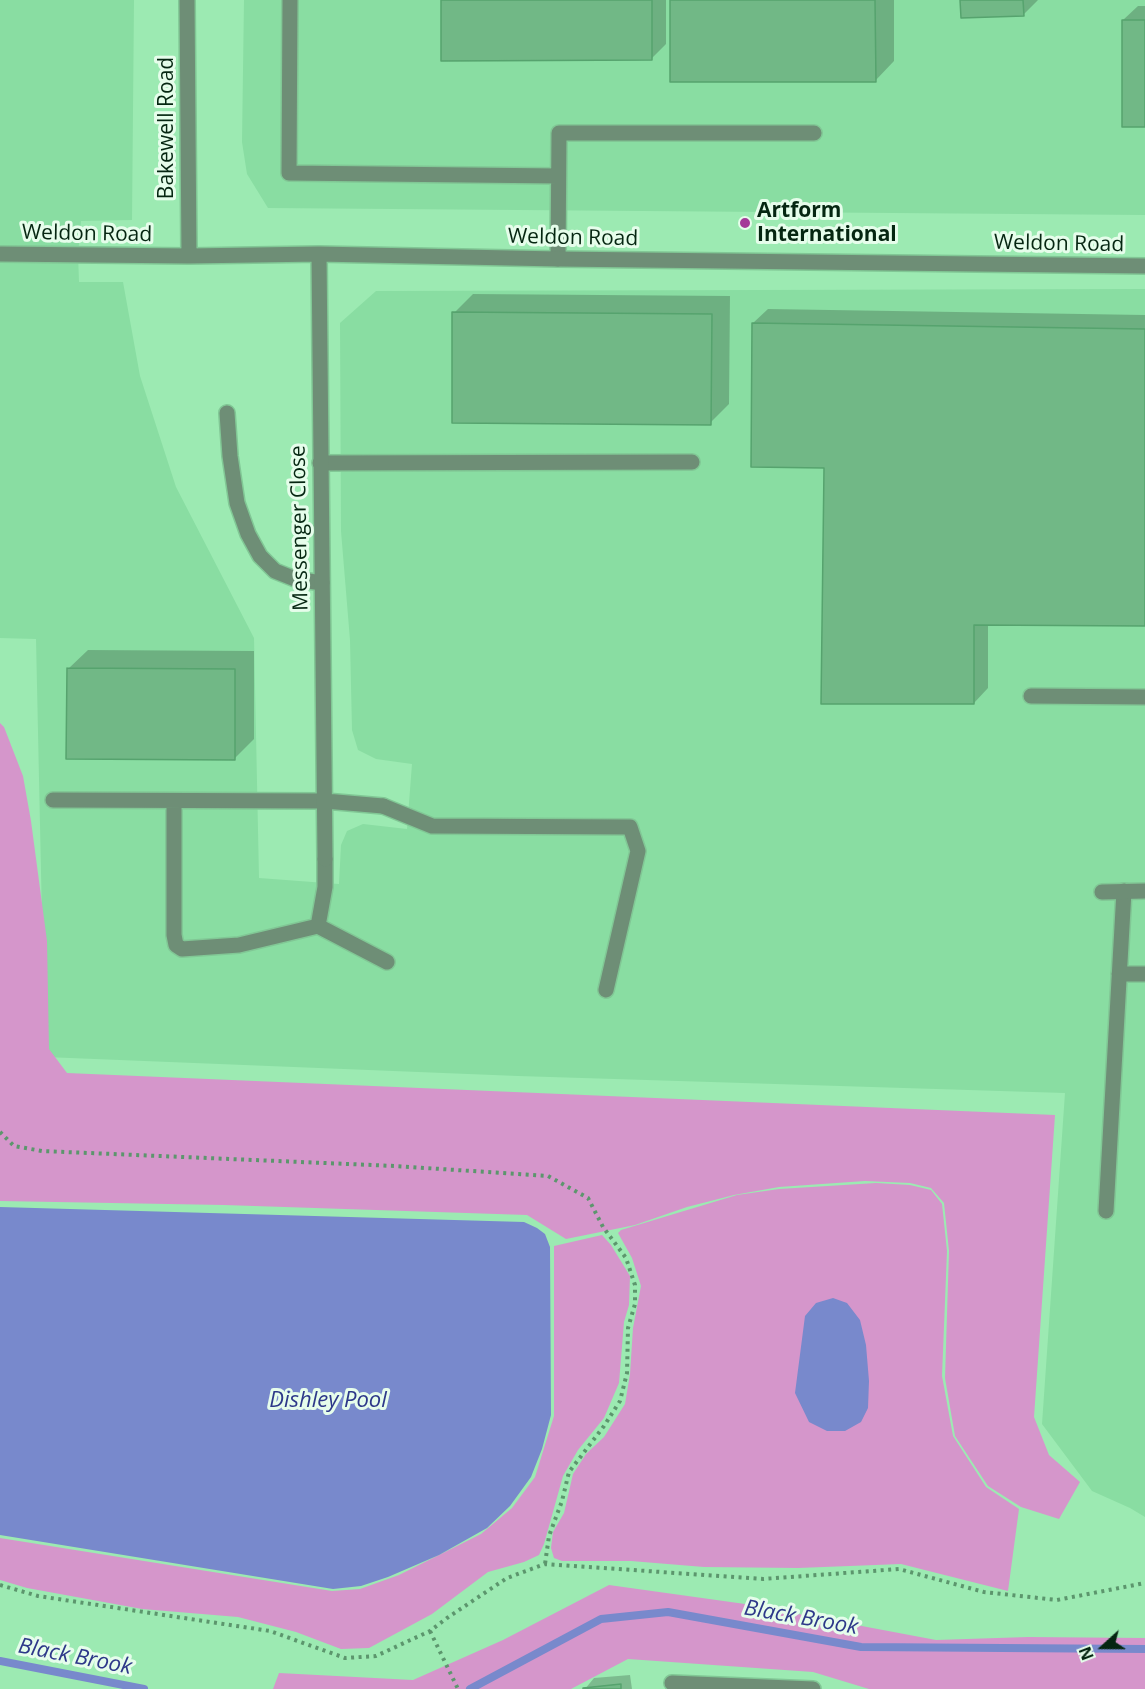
<!DOCTYPE html>
<html>
<head>
<meta charset="utf-8">
<style>
  body { margin:0 }
  #map { position:relative; width:1145px; height:1689px; overflow:hidden; background:#9ceab2; font-family:"Open Sans",sans-serif }
  canvas { display:block }
  .north { position:absolute; left:1073px; top:1617px; width:60px; height:60px; -webkit-text-stroke:4px #e6fdeb; paint-order:stroke; rotate:249deg; font-size:16px; font-weight:700; line-height:24px; text-align:center; color:#052611 }
  .north::after { content:''; display:block; margin:auto; width:21px; height:27px; background:#052611; clip-path:polygon(50% 0,100% 100%,50% 72%,0 100%) }
</style>
</head>
<body>
<div id="map">
<canvas width="1145" height="1689"></canvas>
<div class="north">N</div>
</div>
<script>
const ctx = document.querySelector('canvas').getContext('2d');
ctx.lineJoin = 'round';
function fillPath(path, color) { ctx.fillStyle = color; ctx.fill(path, 'evenodd'); }
const poly = rows => new Path2D(rows.map(r => 'M' + r).join(''));
function strokePath(path, color, width, dash) { ctx.strokeStyle = color; ctx.lineWidth = width; ctx.lineCap = dash ? 'butt' : 'round'; ctx.setLineDash(dash || []); ctx.stroke(path); }
function label(font, color, halo, rows, align = 'center') {
  ctx.font = font + ' "Open Sans",sans-serif'; ctx.lineWidth = 6; ctx.setLineDash([]); ctx.textBaseline = 'middle'; ctx.strokeStyle = halo; ctx.fillStyle = color; for (const [text, x, y, turn = 0] of rows) {
    ctx.save(); ctx.translate(x, y); ctx.rotate((+turn || 0) * Math.PI / 180); ctx.textAlign = isNaN(turn) ? turn : align; if (halo) ctx.strokeText(text, 0, 0); ctx.fillText(text, 0, 0); ctx.restore();
  }
}
fillPath(poly([
  [0,0,134,0,132,220,81,221,78,254,79,282,123,282,140,376,176,487,254,638,259,878,339,884,341,845,347,831,363,824,407,829,412,764,376,759,358,750,352,730,350,640,341,531,340,323,376,291,1145,289,1145,1517,1130,1508,1092,1491,1042,1424,1065,1093,518,1076,45,1057,36,639,0,638],
  [244,0,1145,0,1145,215,268,208,247,174,242,142]
]), '#89dda2');
fillPath(poly([
  [0,723,4,727,23,776,31,821,47,941,49,1049,67,1073,1055,1115,1034,1417,1049,1455,1080,1482,1059,1519,1021,1507,988,1486,955,1436,945,1378,949,1251,944,1203,931,1188,910,1183,865,1181,779,1187,734,1195,687,1207,635,1225,566,1239,527,1215,224,1205,0,1201],
  [876,1183,910,1185,931,1190,942,1204,947,1251,942,1376,953,1436,986,1487,1019,1509,1008,1591,901,1564,798,1568,704,1567,631,1561,562,1561,554,1558,551,1548,553,1532,564,1513,573,1474,586,1454,604,1437,625,1404,630,1374,633,1328,641,1286,632,1258,618,1233,621,1230,737,1195,779,1189],
  [602,1235,611,1245,630,1276,629,1305,624,1322,619,1383,604,1418,578,1450,563,1476,544,1544,539,1555,524,1562,488,1572,432,1614,369,1648,341,1649,296,1632,238,1617,142,1609,27,1588,0,1580,0,1538,332,1591,360,1589,399,1575,481,1534,512,1508,535,1477,554,1416,554,1246],
  [609,1585,745,1604,936,1640,1028,1637,1145,1638,1145,1689,869,1689,813,1672,628,1659,571,1689,273,1689,279,1673,413,1680,503,1640]
]), '#d596cb');
fillPath(poly([
  [0,1207,524,1222,537,1228,545,1234,550,1247,551,1415,542,1449,531,1477,510,1506,487,1528,439,1555,388,1577,361,1586,333,1589,0,1535],
  [833,1298,847,1303,860,1320,866,1345,869,1381,868,1408,861,1422,845,1431,827,1431,809,1422,795,1393,805,1316,816,1303]
]), '#7889cc');
fillPath(poly([
  [442,0,666,0,666,44,651,59],
  [671,0,894,0,894,61,875,81],
  [962,0,1038,0,1023,15],
  [1138,6,1145,6,1145,125,1123,20],
  [473,294,730,296,729,404,710,423,454,313],
  [768,309,1145,315,1145,624,988,623,988,688,974,703,826,467,753,323],
  [88,650,254,651,254,739,235,758,68,669],
  [630,1675,632,1689,585,1689,594,1678]
]), '#0003');
strokePath(poly([
  [0,1661,144,1689],
  [470,1689,601,1619,668,1612,861,1647,1145,1649]
]), '#7889cc', 8);
const building = poly([
  [441,0,652,0,652,60,441,61,441,0],
  [670,0,875,0,876,82,670,82,670,0],
  [960,0,1023,0,1024,16,961,18,960,0],
  [1122,20,1145,20,1145,127,1122,127,1122,20],
  [452,312,712,314,711,425,452,423,452,312],
  [752,323,1145,329,1145,626,974,625,974,704,821,704,824,468,751,467,752,323],
  [67,668,235,669,235,760,66,759,67,668],
  [621,1684,621,1689,583,1689,583,1688,621,1684]
]);
fillPath(building, '#71b886');
strokePath(building, '#56a36e', 1.5);
const service = poly([
  [290,0,289,173,558,176],
  [558,259,559,133,814,133],
  [227,413,230,456,237,503,248,534,260,556,275,571,295,579,322,583],
  [320,463,692,462],
  [1031,696,1145,697],
  [53,800,325,801],
  [174,801,174,935,176,945,182,949,239,945,318,926,325,887,325,859],
  [383,806,432,826,630,827,638,851,606,990],
  [318,926,387,962],
  [1119,974,1145,974],
  [1106,1211,1124,891],
  [672,1683,813,1689]
]);
const minor = poly([
  [187,0,189,256],
  [0,254,189,256,319,254,558,259,1145,266],
  [319,254,325,859],
  [325,801,383,806],
  [1102,892,1145,891]
]);
strokePath(service, '#81c795', 18);
strokePath(minor, '#81c795', 18);
strokePath(poly([
  [0,1132,14,1146,42,1151,395,1166,548,1176,588,1198,603,1227,626,1258,635,1285,635,1304,628,1328,627,1373,620,1401,604,1426,569,1472,562,1501,549,1536,545,1564],
  [0,1585,38,1596,270,1631,345,1658,376,1656,430,1631,447,1618,507,1578,545,1564,763,1579,899,1569,984,1592,1057,1600,1145,1583],
  [430,1631,458,1689]
]), '#5c966d', 4, [3, 4.5]);
strokePath(service, '#6e8e76', 15);
strokePath(minor, '#6e8e76', 15);
for (const [x, y, r, color] of [
  [745,223,6,"#a43898"]
]) { const dot = new Path2D(); dot.arc(x, y, r, 0, 2 * Math.PI); ctx.fillStyle = color; ctx.fill(dot); strokePath(dot, '#e6fdeb', 2); }
label('21px', '#052611', '#e6fdeb', [
  ["Bakewell Road",167,128,-90],
  ["Weldon Road",87,234,1],
  ["Weldon Road",573,238,1],
  ["Weldon Road",1059,244,1],
  ["Messenger Close",300,528,-91]
]);
label('bold 21px', '#052611', '#e6fdeb', [
  ["Artform",757,211],
  ["International",757,235]
], 'left');
label('italic 22px', '#2d3889', '#e6fdeb', [
  ["Dishley Pool",328,1401],
  ["Black Brook",801,1618,10],
  ["Black Brook",75,1657,11]
]);
</script>
</body>
</html>
